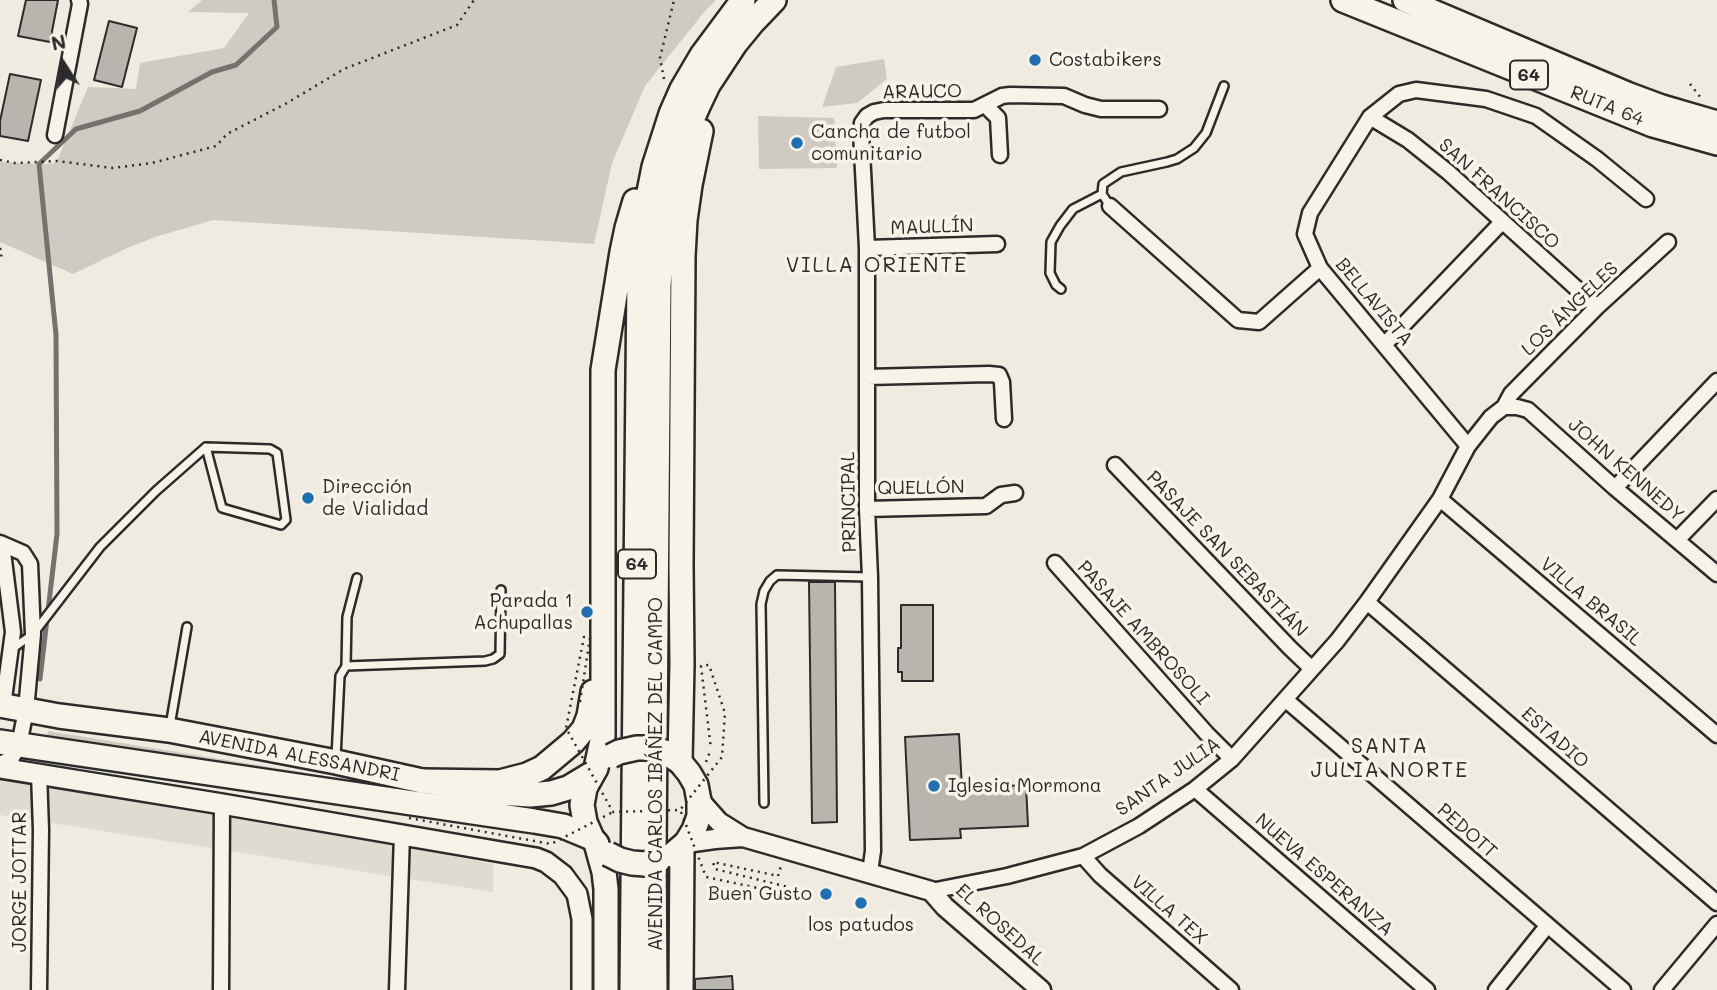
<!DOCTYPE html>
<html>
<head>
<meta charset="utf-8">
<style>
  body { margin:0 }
  #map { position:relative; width:1717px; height:990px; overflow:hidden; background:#efebe0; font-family:Mali,sans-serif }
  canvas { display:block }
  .north { position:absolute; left:28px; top:28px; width:70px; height:70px; -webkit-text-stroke:5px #f7f3e8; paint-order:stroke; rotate:348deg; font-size:19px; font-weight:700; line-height:28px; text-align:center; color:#2b2b2b }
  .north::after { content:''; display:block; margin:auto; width:24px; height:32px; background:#2b2b2b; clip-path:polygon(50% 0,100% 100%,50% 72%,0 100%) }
</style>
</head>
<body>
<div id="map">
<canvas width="1717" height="990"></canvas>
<div class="north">N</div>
</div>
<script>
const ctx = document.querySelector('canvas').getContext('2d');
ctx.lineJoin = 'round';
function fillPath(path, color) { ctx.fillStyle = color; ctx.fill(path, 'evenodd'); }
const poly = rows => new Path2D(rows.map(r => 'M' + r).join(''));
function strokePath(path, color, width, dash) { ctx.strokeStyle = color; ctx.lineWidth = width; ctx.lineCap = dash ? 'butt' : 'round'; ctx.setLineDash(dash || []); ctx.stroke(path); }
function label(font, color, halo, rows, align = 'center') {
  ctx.font = font + ' Mali,sans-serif'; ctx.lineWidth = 7; ctx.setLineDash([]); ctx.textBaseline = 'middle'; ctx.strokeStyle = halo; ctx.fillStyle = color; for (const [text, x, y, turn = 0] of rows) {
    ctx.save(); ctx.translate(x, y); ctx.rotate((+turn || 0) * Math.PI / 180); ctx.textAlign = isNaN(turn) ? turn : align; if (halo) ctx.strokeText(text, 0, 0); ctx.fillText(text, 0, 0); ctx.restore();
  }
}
fillPath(poly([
  [0,775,327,831,493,864,493,892,0,815]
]), '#dedbd1');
fillPath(poly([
  [202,0,716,0,705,11,645,86,612,163,594,244,213,220,155,237,125,249,73,274,0,242,0,162,51,164,57,161,88,87,136,89,140,63,224,48,249,13,188,12],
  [884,59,887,79,857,103,822,107,836,67],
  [758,116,834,118,837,168,759,169],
  [48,731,313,774,538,807,539,812,450,797,46,739]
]), '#cfcbc2');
strokePath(poly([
  [40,679,57,534,56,335,39,164,76,129,140,111,212,72,236,65,277,27,274,0]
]), '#74726e', 5);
const building = poly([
  [26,0,58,0,50,42,18,36,26,0],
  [109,21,137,28,122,87,94,80,109,21],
  [10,74,41,80,28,141,0,136,0,121,10,74],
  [809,582,835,582,837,822,812,823,809,582],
  [901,605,933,605,933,681,902,681,902,672,898,672,898,648,901,648,901,605],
  [959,734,962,788,1026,785,1028,826,960,829,961,838,910,840,905,737,959,734],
  [732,976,733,990,695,990,695,979,732,976]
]);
fillPath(building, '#b8b5ae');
strokePath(building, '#2b2b2b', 2);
const service = poly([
  [1110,206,1102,194,1103,184,1121,172,1167,162,1177,159,1194,148,1206,133,1224,86],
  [1061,289,1056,285,1050,273,1051,242,1060,226,1073,209,1102,194],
  [12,649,33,634,100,547,156,491,206,447,270,449,277,453,286,520,281,525,222,508,206,447],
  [346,666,347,617,357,578],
  [170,726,187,627],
  [336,758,340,676,346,666,485,661,493,659,500,654,501,590],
  [764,803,761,604,764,591,770,581,777,575,870,577]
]);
const minor = poly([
  [985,105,998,118,1000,155],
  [1370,117,1408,140,1448,172,1597,307],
  [55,135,80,4,79,0],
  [1110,206,1238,320,1259,322,1320,268],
  [867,248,997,244],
  [1385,344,1502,222],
  [867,377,989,374,999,375,1002,382,1004,419],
  [1504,407,1517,407,1528,410,1615,488,1717,574],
  [1468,446,1320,268,1305,234,1310,213,1370,117,1399,94,1416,90,1486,99,1536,116,1597,159,1646,199],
  [1115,465,1290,648,1312,669],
  [1615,488,1717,381],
  [1440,499,1717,735],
  [867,509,986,506,1001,495,1015,493],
  [1677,540,1717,499],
  [0,543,23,553,30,564,33,634,26,710,19,745,12,758,0,764],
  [2,544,13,632,3,706],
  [1055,563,1207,734,1232,759],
  [1367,602,1717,903],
  [1286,700,1623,990],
  [39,773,41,830,39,990],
  [1195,789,1427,990],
  [1083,856,1100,875,1231,990],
  [870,872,873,851,870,577,867,509,867,248,861,132,862,123,867,116,874,112,884,110,974,110,1002,96,1010,95,1064,96,1085,105,1101,109,1159,109],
  [931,891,1007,876,1083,856,1139,826,1195,789,1232,759,1337,641,1367,602,1440,499,1468,446,1491,417,1504,407,1511,394,1597,307,1668,242],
  [221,990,222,804],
  [397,990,402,834],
  [1496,990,1547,926],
  [1662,990,1717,924]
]);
const tertiary = poly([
  [699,795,703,804,719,822,743,837,931,891,945,907,1041,990],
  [686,843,715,839,743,837]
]);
const secondary = poly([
  [0,768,222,804,536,858,546,862,563,875,577,894,582,919,582,990]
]);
const primary = poly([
  [0,705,59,716,169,730,336,762,422,781,499,793,530,795,551,793,568,788,593,773],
  [0,742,534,821,563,826,592,838],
  [665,752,680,762,689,773,696,785,699,801,699,816,694,830,686,843,672,855],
  [595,770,585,788,582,805,585,822,592,838,597,844],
  [681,990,682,847]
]);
const trunk = poly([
  [1343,0,1653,125,1717,143],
  [1405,0,1627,94,1662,107,1717,123],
  [680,762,682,664,681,565,683,256,685,220,690,185,701,131],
  [596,768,603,736,603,370,622,252,627,228,635,201],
  [422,781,500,782,527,775,542,768,573,742,584,729,589,716,593,692],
  [596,843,604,872,606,889,606,990],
  [632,990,639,276,643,222,654,167,671,114,682,89,702,55,743,0],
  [655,990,654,848,659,285,664,224,671,181,685,136,699,104,708,85,735,44,753,22,774,0]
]);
strokePath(service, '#2b2b2b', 12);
strokePath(minor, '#2b2b2b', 19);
strokePath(tertiary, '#2b2b2b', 23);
strokePath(secondary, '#2b2b2b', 24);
strokePath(primary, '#2b2b2b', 28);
strokePath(trunk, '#2b2b2b', 28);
strokePath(poly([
  [664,79,660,58,674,0],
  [1690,84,1701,98],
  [0,160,15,163,57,161,113,168,152,163,216,146,227,134,287,103,344,69,457,25,474,0],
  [0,248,2,253,0,260],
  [706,762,711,749],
  [778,876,781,866]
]), '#2b2b2b', 2.5, [2, 5]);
strokePath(service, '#f7f3e8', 7);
strokePath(minor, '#f7f3e8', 14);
strokePath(tertiary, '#f7f3e8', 18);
strokePath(secondary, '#f7f3e8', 19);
strokePath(primary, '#f7f3e8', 23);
strokePath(trunk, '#f7f3e8', 23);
const primaryBridge = poly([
  [611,756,619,752,637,748,647,748,665,752],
  [608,854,620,860,632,863,645,864,658,861]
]);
strokePath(primaryBridge, '#2b2b2b', 28, []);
strokePath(poly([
  [580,702,590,638,584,637,566,728,613,812,680,810,722,757,725,713,709,665,701,666,711,749],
  [681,812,706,877,786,894,788,887,715,869,713,862,778,876],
  [409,818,551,844,613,812]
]), '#2b2b2b', 2.5, [2, 5]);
strokePath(primaryBridge, '#f7f3e8', 23);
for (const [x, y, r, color] of [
  [1035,60,7,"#1f6fb2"],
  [797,143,7,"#1f6fb2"],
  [308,498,7,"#1f6fb2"],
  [587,612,7,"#1f6fb2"],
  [934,786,7,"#1f6fb2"],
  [826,894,7,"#1f6fb2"],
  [861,903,7,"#1f6fb2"]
]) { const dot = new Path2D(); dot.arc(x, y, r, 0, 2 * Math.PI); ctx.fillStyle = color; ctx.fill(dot); strokePath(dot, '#f7f3e8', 2.5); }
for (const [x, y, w] of [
  [1529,75,38],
  [637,564,38]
]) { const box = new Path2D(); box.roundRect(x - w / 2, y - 14.5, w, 29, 5); ctx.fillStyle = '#f7f3e8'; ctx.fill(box); strokePath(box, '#2b2b2b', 2); }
label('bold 18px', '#2b2b2b', null, [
  ["64",1529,75],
  ["64",637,564]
]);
label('19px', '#2b2b2b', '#f7f3e8', [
  ["Costabikers",1049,60],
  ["Cancha de futbol",811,132],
  ["comunitario",811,154],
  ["Dirección",322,487],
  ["de Vialidad",322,509],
  ["Parada 1",573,601,"right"],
  ["Achupallas",573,623,"right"],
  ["Iglesia Mormona",948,786],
  ["Buen Gusto",812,894,"right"],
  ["los patudos",861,925,"center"]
], 'left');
label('19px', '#2b2b2b', '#f7f3e8', [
  ["ARAUCO",922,92,-1],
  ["RUTA 64",1607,106,22],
  ["SAN FRANCISCO",1499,194,42],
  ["MAULLÍN",932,227,-2],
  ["BELLAVISTA",1374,302,50],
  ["LOS ÁNGELES",1570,309,-44],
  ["JOHN KENNEDY",1626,470,41],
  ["QUELLÓN",921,488,-1],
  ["PRINCIPAL",849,502,-91],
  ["PASAJE SAN SEBASTIÁN",1227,554,46],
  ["VILLA BRASIL",1591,602,40],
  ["PASAJE AMBROSOLI",1143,633,48],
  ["ESTADIO",1555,738,41],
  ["AVENIDA ALESSANDRI",299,756,11],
  ["AVENIDA CARLOS IBÁÑEZ DEL CAMPO",656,774,-90],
  ["SANTA JULIA",1168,777,-35],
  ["PEDOTT",1467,831,41],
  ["NUEVA ESPERANZA",1324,875,41],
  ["JORGE JOTTAR",20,882,-90],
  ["VILLA TEX",1169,910,41],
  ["EL ROSEDAL",1000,925,42]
]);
ctx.letterSpacing = '2px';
label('21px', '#2b2b2b', '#f7f3e8', [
  ["VILLA ORIENTE",877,266],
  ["SANTA",1390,747],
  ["JULIA NORTE",1390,771]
]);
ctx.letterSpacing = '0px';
</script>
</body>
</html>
